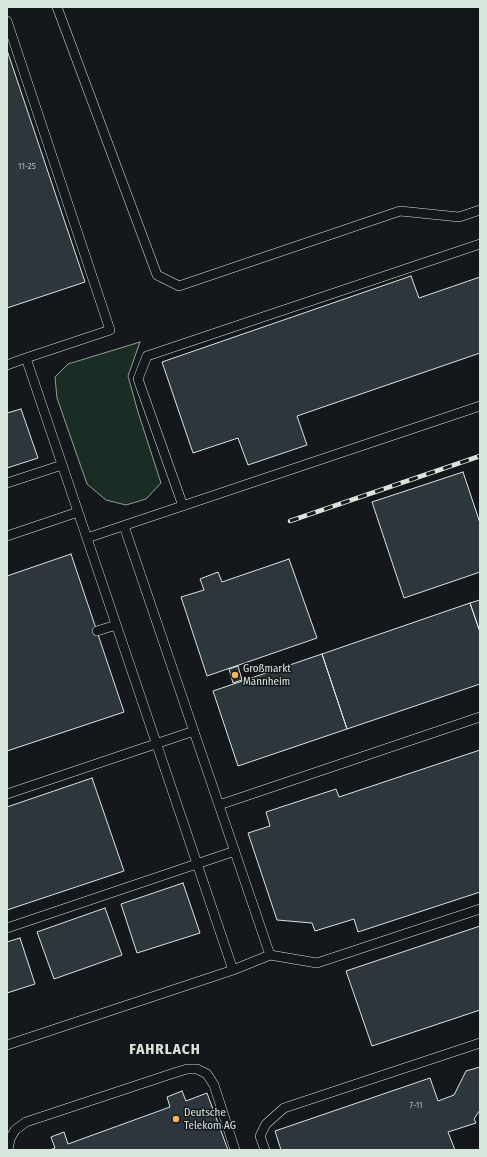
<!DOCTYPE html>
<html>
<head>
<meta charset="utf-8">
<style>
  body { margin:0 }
  #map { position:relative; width:487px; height:1157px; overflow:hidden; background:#14181c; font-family:"Fira Sans Condensed",sans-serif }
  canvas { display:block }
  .frame { position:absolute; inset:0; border:8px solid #d8e6dc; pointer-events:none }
</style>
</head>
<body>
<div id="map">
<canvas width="487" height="1157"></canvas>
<div class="frame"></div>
</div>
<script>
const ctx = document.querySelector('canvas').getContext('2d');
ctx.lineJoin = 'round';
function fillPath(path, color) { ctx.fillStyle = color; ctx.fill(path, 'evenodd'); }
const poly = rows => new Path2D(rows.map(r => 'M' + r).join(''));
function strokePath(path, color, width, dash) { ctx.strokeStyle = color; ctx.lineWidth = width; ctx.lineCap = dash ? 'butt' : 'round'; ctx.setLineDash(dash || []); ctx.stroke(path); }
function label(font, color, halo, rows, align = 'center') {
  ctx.font = font + ' "Fira Sans Condensed",sans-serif'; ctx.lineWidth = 3; ctx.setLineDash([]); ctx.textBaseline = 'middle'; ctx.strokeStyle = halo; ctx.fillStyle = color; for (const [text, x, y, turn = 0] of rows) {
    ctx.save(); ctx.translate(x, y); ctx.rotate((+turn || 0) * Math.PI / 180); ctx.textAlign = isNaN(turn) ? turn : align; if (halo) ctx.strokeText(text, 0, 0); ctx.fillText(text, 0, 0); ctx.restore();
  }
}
const green = poly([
  [140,342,128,376,138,412,161,483,146,499,126,505,106,500,87,484,57,398,55,377,68,364,140,342]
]);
fillPath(green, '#1a2d24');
strokePath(green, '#939e99', 1);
const building = poly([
  [7,50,85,282,7,308,7,50],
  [411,276,419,298,480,277,480,353,297,416,307,445,248,465,238,438,193,453,162,362,411,276],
  [21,409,38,458,7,468,7,413,21,409],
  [463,472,480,523,480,572,404,598,372,502,463,472],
  [71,554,124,712,7,751,7,576,71,554],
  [289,559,317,638,207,676,181,597,204,590,200,579,218,572,222,582,289,559],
  [480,600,480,632,470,603,480,600],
  [470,603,480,632,480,684,347,729,322,654,470,603],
  [322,654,347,729,238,766,213,691,322,654],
  [238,666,242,680,233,683,229,669,238,666],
  [480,750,480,892,358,932,354,919,315,931,312,923,277,920,248,833,270,826,266,812,336,789,339,797,480,750],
  [92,778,124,871,7,910,7,807,92,778],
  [183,883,200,933,137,953,121,904,183,883],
  [105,908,122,955,54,979,37,932,105,908],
  [480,926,480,1010,372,1046,346,971,480,926],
  [20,938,35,984,7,993,7,942,20,938],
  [480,1067,480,1110,474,1119,476,1123,448,1132,455,1150,281,1150,275,1131,430,1078,438,1101,454,1095,466,1071,480,1067],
  [182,1091,186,1101,207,1093,228,1150,50,1150,55,1148,51,1137,64,1132,68,1144,170,1107,167,1097,182,1091]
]);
fillPath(building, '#2c363c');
strokePath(building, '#d8e6dc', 1);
const service = poly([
  [57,7,157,275,179,286,400,211,459,217,480,210],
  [7,21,110,330,26,358,233,970],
  [7,365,26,358],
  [7,483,62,465],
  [183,506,138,379,147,356,480,244],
  [124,526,270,955],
  [7,536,78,512],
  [87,538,480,406],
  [97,631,116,625],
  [7,794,194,731],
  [219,805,480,717],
  [7,928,235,851],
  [7,1045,233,970,270,955,317,963,480,909],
  [8,1150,10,1139,15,1130,26,1122,174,1073,187,1069,197,1069,207,1074,214,1085,235,1150],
  [265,1150,260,1136,266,1124,284,1108,480,1043]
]);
strokePath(service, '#d8e6dc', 10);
strokePath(service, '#14181c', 9);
const rail = poly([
  [290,521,480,456]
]);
strokePath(rail, '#d8e6dc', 4.5);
strokePath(rail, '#14181c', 3, [9]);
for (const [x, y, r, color] of [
  [235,675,4,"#ffb74d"],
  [176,1119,4,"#ffb74d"]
]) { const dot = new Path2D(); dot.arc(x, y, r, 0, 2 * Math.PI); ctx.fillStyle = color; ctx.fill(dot); strokePath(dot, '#14181c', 1.5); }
label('9px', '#adbab4', null, [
  ["11-25",27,166],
  ["7-11",416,1105]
]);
label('11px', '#d8e6dc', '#14181c', [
  ["Großmarkt",243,669],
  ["Mannheim",243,682],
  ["Deutsche",184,1113],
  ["Telekom AG",184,1126]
], 'left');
ctx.letterSpacing = '1px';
label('bold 15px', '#d8e6dc', '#14181c', [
  ["FAHRLACH",165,1050]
]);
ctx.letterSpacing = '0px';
</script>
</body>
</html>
